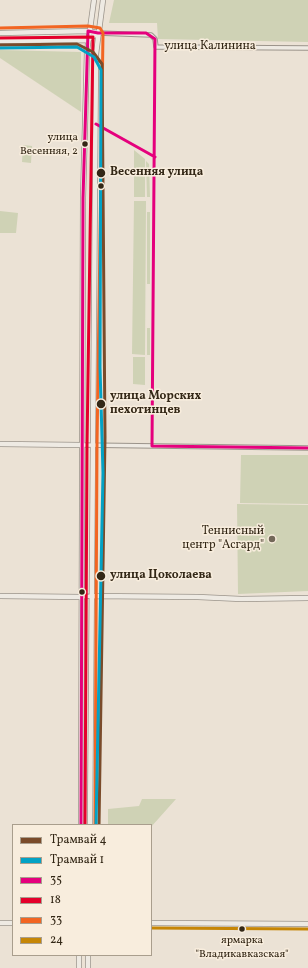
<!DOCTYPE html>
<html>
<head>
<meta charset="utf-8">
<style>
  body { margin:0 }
  #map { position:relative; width:308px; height:968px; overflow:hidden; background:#ebe2d5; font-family:Vollkorn,serif }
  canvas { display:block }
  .legend { position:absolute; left:12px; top:824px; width:140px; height:132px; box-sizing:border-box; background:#f8eddd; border:1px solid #a99e8d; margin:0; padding:5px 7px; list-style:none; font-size:12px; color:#332716 }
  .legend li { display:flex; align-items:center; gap:8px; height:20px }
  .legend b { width:20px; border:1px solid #a99e8d }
</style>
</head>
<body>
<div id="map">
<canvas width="308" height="968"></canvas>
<ul class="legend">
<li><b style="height:5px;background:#7a4b2a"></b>Трамвай 4</li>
<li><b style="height:5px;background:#03a2c5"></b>Трамвай 1</li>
<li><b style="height:5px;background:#e5007d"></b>35</li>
<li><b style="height:5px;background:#e4002b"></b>18</li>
<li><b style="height:5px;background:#f26522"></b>33</li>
<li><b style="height:5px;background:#c68606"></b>24</li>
</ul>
</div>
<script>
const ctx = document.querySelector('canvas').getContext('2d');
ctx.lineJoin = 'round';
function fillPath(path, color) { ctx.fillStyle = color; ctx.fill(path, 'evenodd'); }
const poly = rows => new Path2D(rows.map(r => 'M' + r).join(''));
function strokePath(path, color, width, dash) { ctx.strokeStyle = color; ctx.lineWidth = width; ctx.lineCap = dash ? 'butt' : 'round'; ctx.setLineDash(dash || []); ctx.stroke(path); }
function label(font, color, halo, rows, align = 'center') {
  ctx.font = font + ' Vollkorn,serif'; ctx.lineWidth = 3; ctx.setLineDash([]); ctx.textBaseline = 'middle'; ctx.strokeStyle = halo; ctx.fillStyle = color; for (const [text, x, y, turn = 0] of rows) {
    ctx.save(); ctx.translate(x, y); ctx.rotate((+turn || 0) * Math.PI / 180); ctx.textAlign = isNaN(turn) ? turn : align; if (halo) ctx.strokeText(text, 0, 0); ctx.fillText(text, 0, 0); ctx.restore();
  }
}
fillPath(poly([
  [114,0,308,0,308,42,158,39,157,23,109,23],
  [0,50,81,52,81,112,0,58],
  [23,145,32,146,31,163,22,162],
  [134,150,145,159,145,170,134,170],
  [146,161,149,164,150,197,147,197],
  [134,172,145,172,145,197,134,197],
  [134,201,146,201,145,355,132,354],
  [0,211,18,213,16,233,0,233],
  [147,212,150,212,150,284,147,284],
  [147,328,150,328,150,355,147,355],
  [133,357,145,357,145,385,133,384],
  [241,455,308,455,308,504,240,503],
  [237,504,308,505,308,591,238,594],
  [142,799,176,799,151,827,151,825,108,825,108,809,139,806]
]), '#cfd2b5');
const minor = poly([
  [98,33,151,35,155,39,156,47,308,48],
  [81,445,308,448],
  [81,597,92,596]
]);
const tertiary = poly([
  [0,33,88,31,98,33],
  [0,41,88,40,98,33],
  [0,444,81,445],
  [0,596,81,597],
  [92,596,198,597,241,599,308,598],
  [81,825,83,198,87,51,94,0],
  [90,825,96,54,103,0],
  [0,923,13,923],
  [151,923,308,924],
  [79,968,79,955],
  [88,968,88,955]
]);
strokePath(minor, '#9b948b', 5.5);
strokePath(tertiary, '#9b948b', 6);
strokePath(minor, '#eeeae3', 3.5);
strokePath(tertiary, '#eeeae3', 4.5);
strokePath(poly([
  [96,124,155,157],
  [152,446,308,448],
  [81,825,83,198,88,31,98,33,146,33,155,39,152,446]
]), '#e5007d', 3);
strokePath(poly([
  [0,38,93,37,87,445,85,825]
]), '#e4002b', 3);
strokePath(poly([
  [0,28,88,26,100,28,103,33,97,445,95,825]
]), '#f26522', 3);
strokePath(poly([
  [151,928,308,929]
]), '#c68606', 3);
strokePath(poly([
  [0,45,77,44,93,52,102,64,105,437,99,825]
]), '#7a4b2a', 3);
strokePath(poly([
  [0,48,77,47,94,57,101,70,100,367,103,473,96,825]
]), '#03a2c5', 3);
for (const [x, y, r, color] of [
  [85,144,3.5,"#332716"],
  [101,173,5,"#332716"],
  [101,186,3.5,"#332716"],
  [101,404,5,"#332716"],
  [272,539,4,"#736859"],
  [101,576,5,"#332716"],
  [82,592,3.5,"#332716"],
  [242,929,3.5,"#332716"]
]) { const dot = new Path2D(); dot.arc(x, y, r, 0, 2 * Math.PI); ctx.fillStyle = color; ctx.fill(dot); strokePath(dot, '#f8eddd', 1.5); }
label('11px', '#332716', '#f8eddd', [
  ["улица",78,138],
  ["Весенняя, 2",78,152],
  ["ярмарка",242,941,"center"],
  ["\"Владикавказская\"",242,955,"center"]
], 'right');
label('12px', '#332716', '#f8eddd', [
  ["улица Калинина",210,47]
]);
label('bold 12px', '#332716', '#f8eddd', [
  ["Весенняя улица",110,173],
  ["улица Морских",110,397],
  ["пехотинцев",110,411],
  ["улица Цоколаева",110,576]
], 'left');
label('12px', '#332716', '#f8eddd', [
  ["Теннисный",264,532],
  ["центр \"Асгард\"",264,546]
], 'right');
</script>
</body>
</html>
